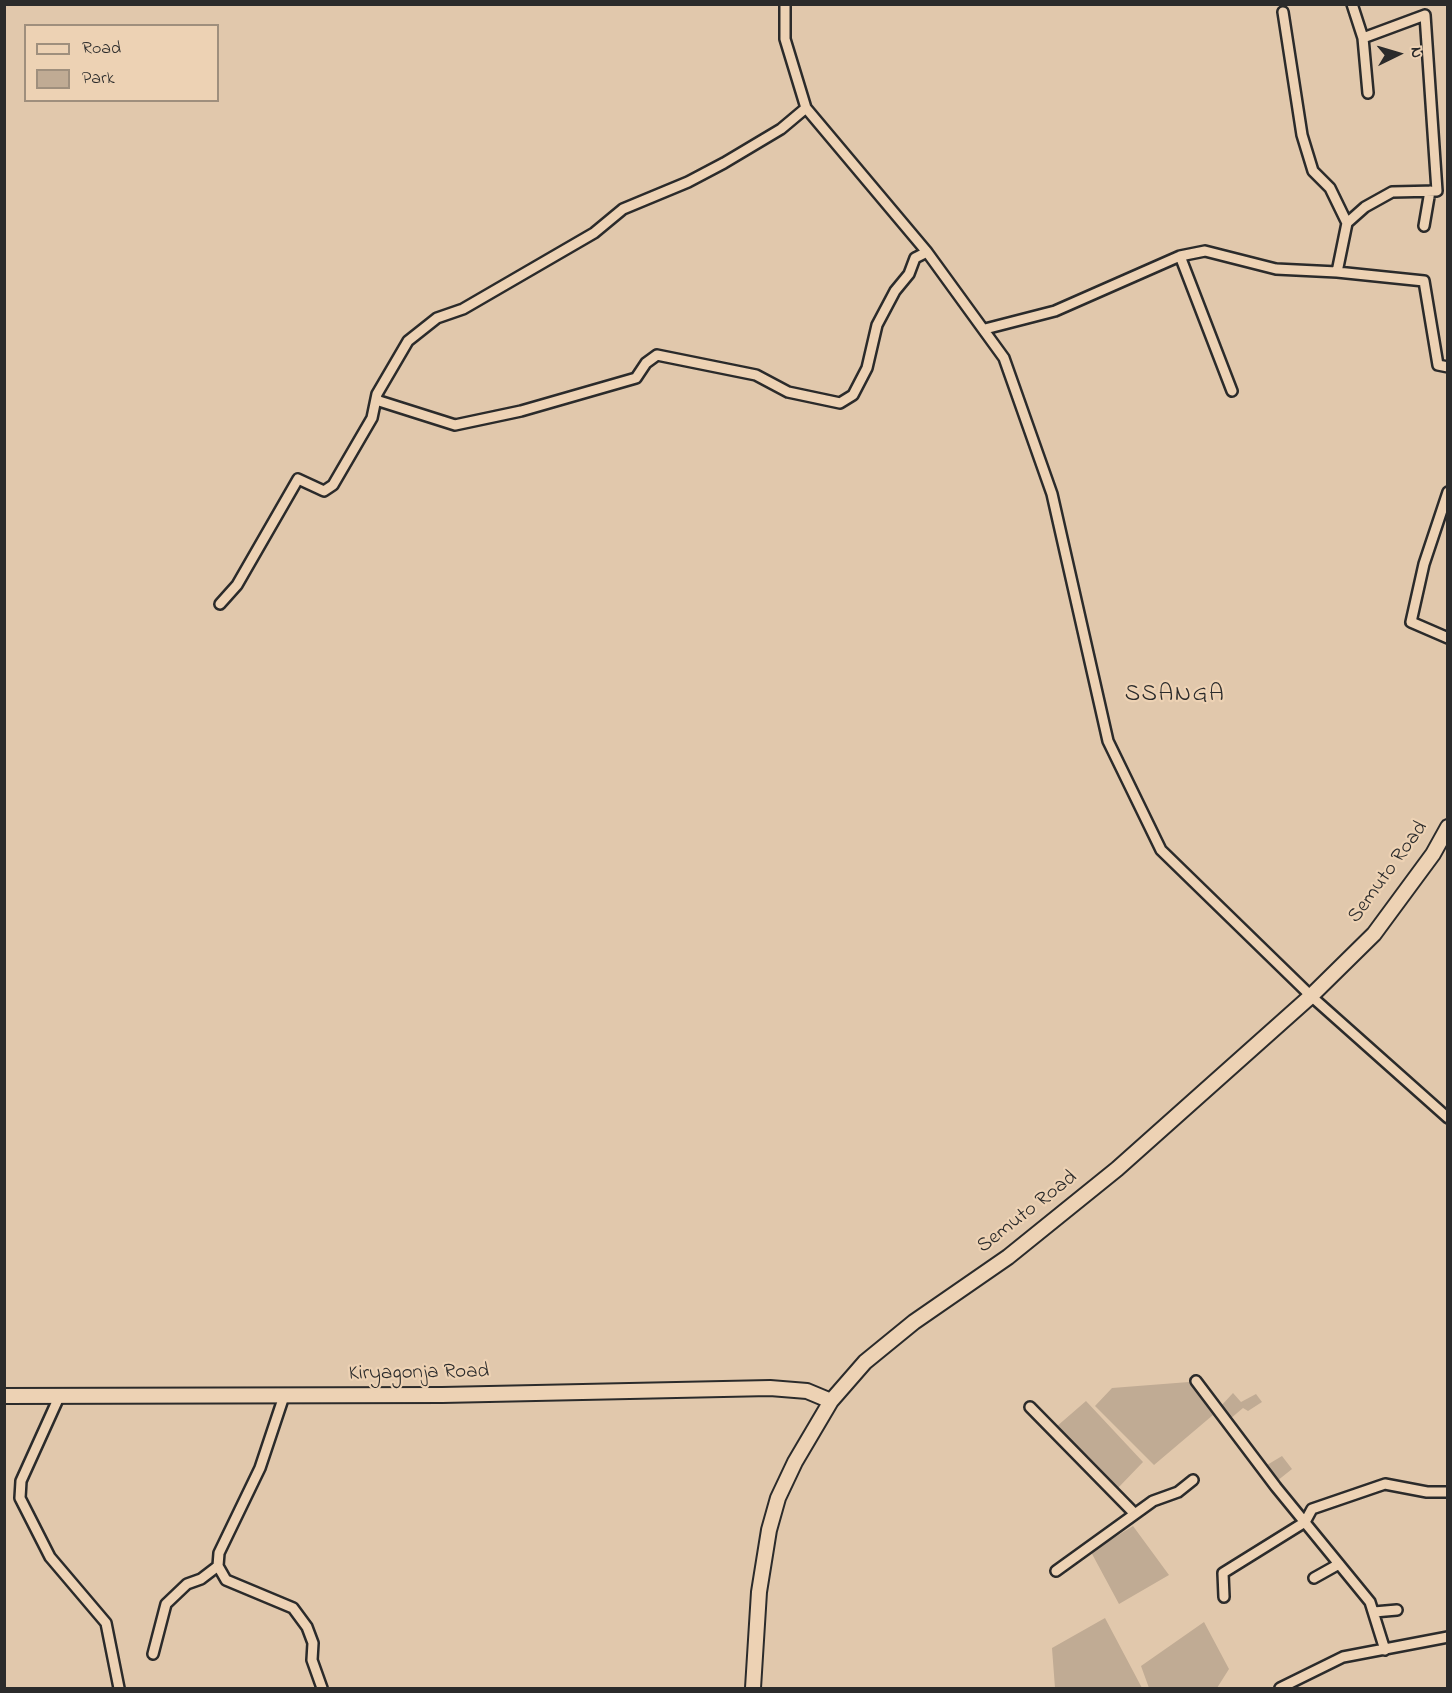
<!DOCTYPE html>
<html>
<head>
<meta charset="utf-8">
<style>
  body { margin:0 }
  #map { position:relative; width:1452px; height:1693px; overflow:hidden; background:#e1c8ac; font-family:"Indie Flower",sans-serif }
  canvas { display:block }
  .frame { position:absolute; inset:0; border:6px solid #2b2b2b; pointer-events:none }
  .legend { position:absolute; left:24px; top:24px; width:195px; height:78px; box-sizing:border-box; background:#edd2b4; border:2px solid #9f8f7d; margin:0; padding:8px 10px; list-style:none; font-size:18px; color:#2b2b2b }
  .legend li { display:flex; align-items:center; gap:12px; height:30px }
  .legend b { width:30px; border:2px solid #9f8f7d }
  .north { position:absolute; left:1368px; top:24px; width:60px; height:60px; -webkit-text-stroke:4px #edd2b4; paint-order:stroke; rotate:85deg; font-size:16px; font-weight:700; line-height:24px; text-align:center; color:#2b2b2b }
  .north::after { content:''; display:block; margin:auto; width:21px; height:27px; background:#2b2b2b; clip-path:polygon(50% 0,100% 100%,50% 72%,0 100%) }
</style>
</head>
<body>
<div id="map">
<canvas width="1452" height="1693"></canvas>
<div class="frame"></div>
<ul class="legend">
<li><b style="height:8px;background:#edd2b4"></b>Road</li>
<li><b style="height:16px;background:#c0ab94"></b>Park</li>
</ul>
<div class="north">N</div>
</div>
<script>
const ctx = document.querySelector('canvas').getContext('2d');
ctx.lineJoin = 'round';
function fillPath(path, color) { ctx.fillStyle = color; ctx.fill(path, 'evenodd'); }
const poly = rows => new Path2D(rows.map(r => 'M' + r).join(''));
function strokePath(path, color, width, dash) { ctx.strokeStyle = color; ctx.lineWidth = width; ctx.lineCap = dash ? 'butt' : 'round'; ctx.setLineDash(dash || []); ctx.stroke(path); }
function label(font, color, halo, rows, align = 'center') {
  ctx.font = font + ' "Indie Flower",sans-serif'; ctx.lineWidth = 4.5; ctx.setLineDash([]); ctx.textBaseline = 'middle'; ctx.strokeStyle = halo; ctx.fillStyle = color; for (const [text, x, y, turn = 0] of rows) {
    ctx.save(); ctx.translate(x, y); ctx.rotate((+turn || 0) * Math.PI / 180); ctx.textAlign = isNaN(turn) ? turn : align; if (halo) ctx.strokeText(text, 0, 0); ctx.fillText(text, 0, 0); ctx.restore();
  }
}
fillPath(poly([
  [1189,1382,1213,1415,1154,1465,1095,1406,1112,1388],
  [1233,1393,1241,1402,1256,1394,1262,1402,1248,1411,1243,1408,1230,1419,1220,1407],
  [1086,1401,1143,1462,1118,1488,1056,1427],
  [1282,1456,1292,1469,1277,1481,1267,1465],
  [1133,1526,1169,1575,1119,1604,1091,1552],
  [1105,1618,1142,1688,1055,1688,1052,1648],
  [1204,1622,1229,1669,1217,1688,1149,1688,1141,1666]
]), '#c0ab94');
const street = poly([
  [785,4,785,39,806,108,927,252,1004,358,1052,494,1108,741,1161,850,1311,996,1448,1118],
  [1363,38,1368,93],
  [1347,223,1365,207,1392,192,1437,191,1425,15,1363,38,1352,4],
  [1424,226,1430,191],
  [1180,256,1232,391],
  [1337,272,1424,281,1438,365,1448,367],
  [985,329,1055,311,1180,256,1205,251,1276,269,1337,272,1347,223,1330,188,1313,171,1302,135,1283,12],
  [376,400,455,425,521,411,636,378,646,363,657,355,756,375,788,392,840,403,853,395,867,368,877,325,895,291,909,274,915,258,927,252],
  [1448,492,1424,564,1411,622,1448,638],
  [220,604,237,585,298,479,324,491,333,485,372,418,377,394,408,341,437,318,463,309,594,233,623,209,688,182,724,163,781,129,806,108],
  [1196,1381,1276,1487,1370,1602,1385,1650],
  [284,1396,260,1468,219,1553,218,1566,226,1580,293,1608,307,1627,313,1643,312,1660,322,1688],
  [59,1397,21,1481,20,1498,50,1557,106,1623,119,1688],
  [1030,1407,1135,1514],
  [1056,1571,1153,1501,1178,1492,1193,1480],
  [1314,1578,1339,1564],
  [1224,1597,1223,1573,1305,1522,1312,1509,1385,1484,1427,1492,1448,1492],
  [1374,1612,1397,1610],
  [153,1654,166,1604,187,1584,201,1579,218,1566],
  [1280,1688,1343,1657,1448,1637]
]);
const secondary = poly([
  [4,1396,442,1395,770,1388,807,1391,831,1401],
  [753,1688,759,1592,769,1530,778,1498,795,1462,831,1401,865,1362,914,1322,1008,1257,1117,1169,1311,996,1374,934,1433,854,1448,827]
]);
strokePath(street, '#2b2b2b', 14);
strokePath(secondary, '#2b2b2b', 18);
strokePath(street, '#edd2b4', 9);
strokePath(secondary, '#edd2b4', 14);
label('21px', '#2b2b2b', '#edd2b4', [
  ["Semuto Road",1389,873,-54],
  ["Semuto Road",1028,1213,-38],
  ["Kiryagonja Road",419,1374,-1]
]);
ctx.letterSpacing = '1.5px';
label('24px', '#2b2b2b', '#edd2b4', [
  ["SSANGA",1175,696]
]);
ctx.letterSpacing = '0px';
</script>
</body>
</html>
